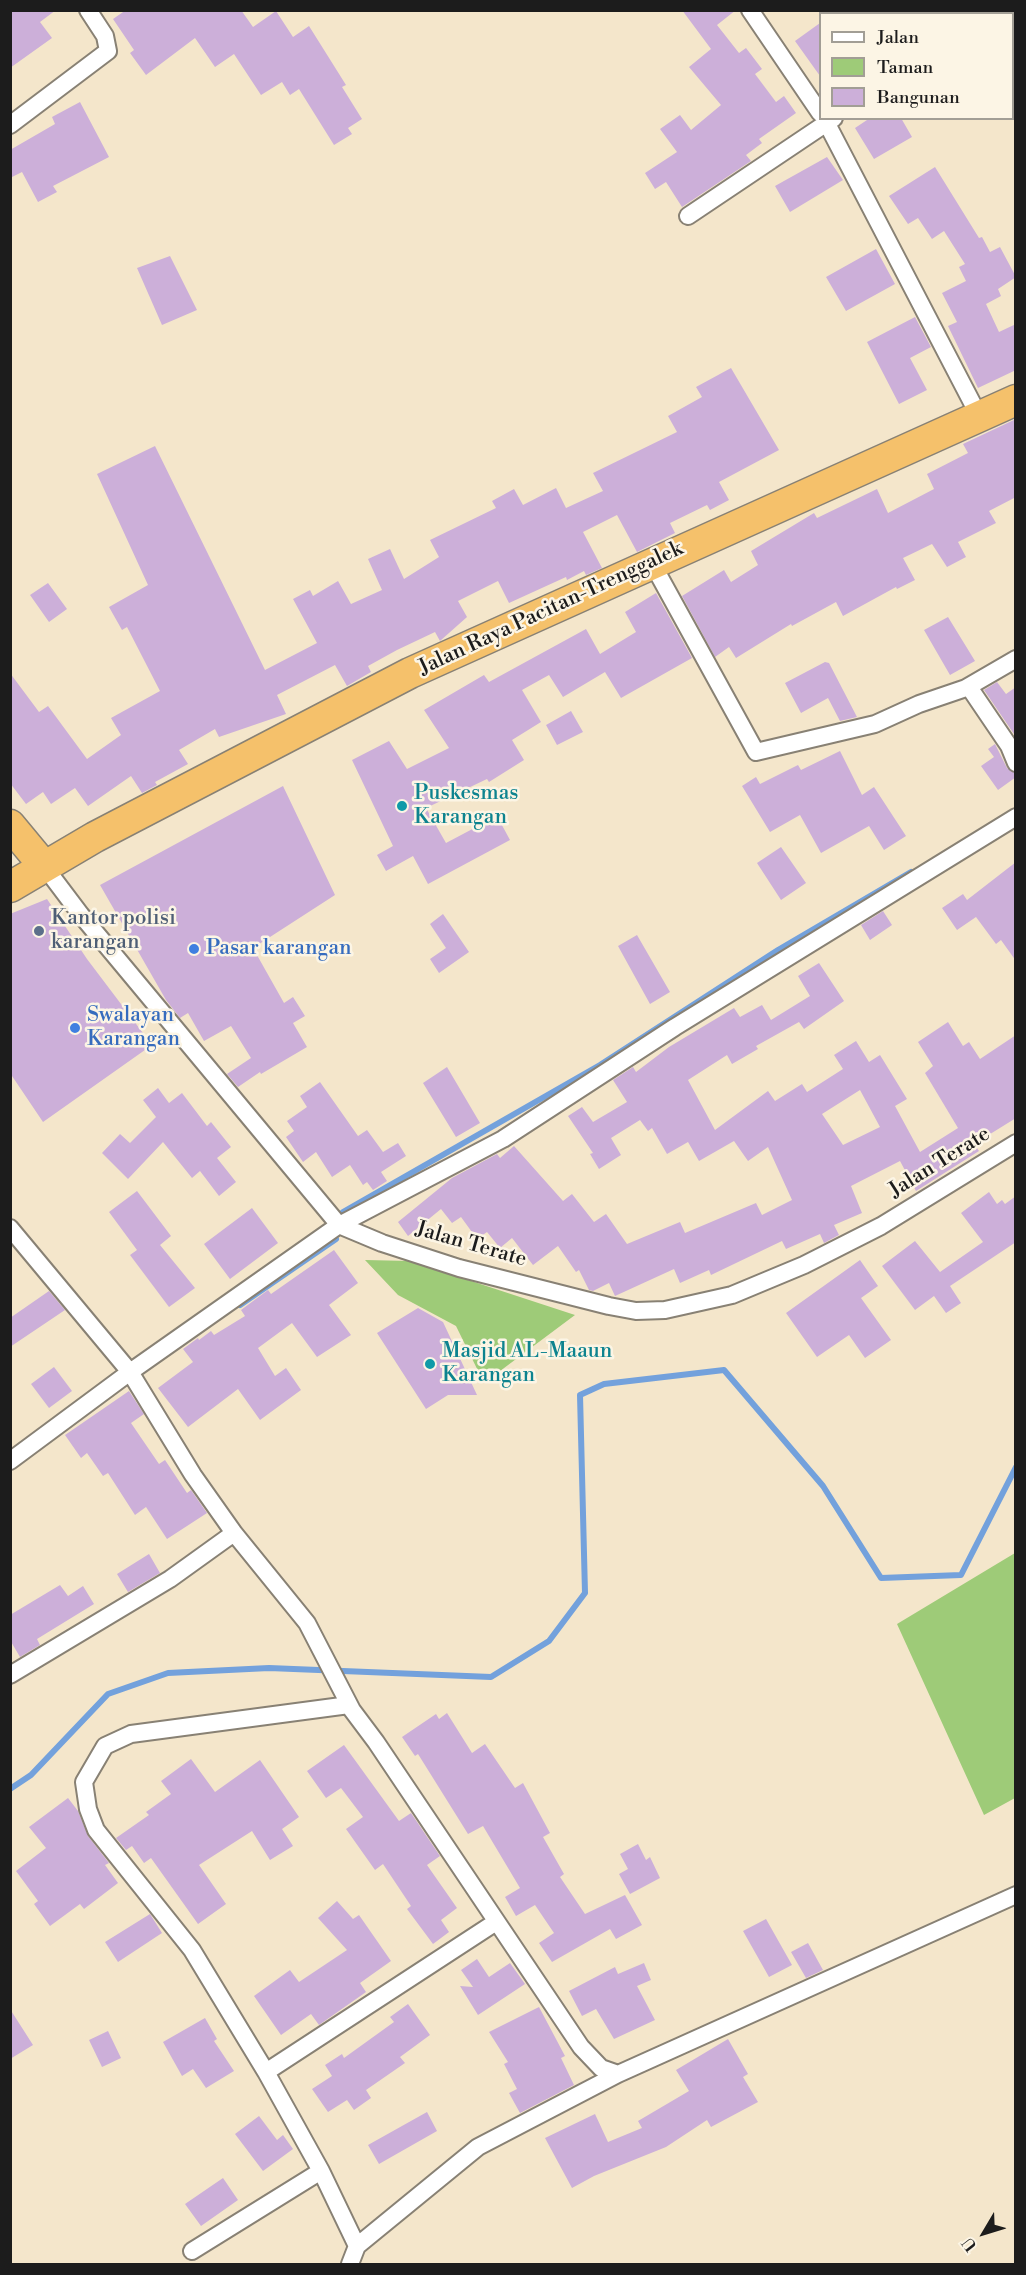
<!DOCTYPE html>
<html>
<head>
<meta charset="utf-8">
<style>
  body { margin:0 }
  #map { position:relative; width:1026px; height:2275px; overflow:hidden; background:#f4e6cb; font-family:"Libre Bodoni",serif }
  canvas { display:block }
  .frame { position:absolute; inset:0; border:12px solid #1c1c1c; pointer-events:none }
  .legend { position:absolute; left:819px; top:12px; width:195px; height:108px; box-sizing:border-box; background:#fcf5e5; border:2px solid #a29e95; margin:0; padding:8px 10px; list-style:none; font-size:18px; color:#1c1c1c }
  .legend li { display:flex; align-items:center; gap:12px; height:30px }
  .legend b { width:30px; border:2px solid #a29e95 }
  .north { position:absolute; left:954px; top:2203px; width:60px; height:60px; -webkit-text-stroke:4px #fcf5e5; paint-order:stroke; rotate:232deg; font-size:16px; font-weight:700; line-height:24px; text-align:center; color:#1c1c1c }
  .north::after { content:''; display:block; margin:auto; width:21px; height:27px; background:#1c1c1c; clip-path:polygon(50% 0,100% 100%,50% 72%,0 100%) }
</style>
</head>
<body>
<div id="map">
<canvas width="1026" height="2275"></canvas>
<div class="frame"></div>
<ul class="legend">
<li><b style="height:8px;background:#fff"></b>Jalan</li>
<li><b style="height:16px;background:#9ecb78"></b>Taman</li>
<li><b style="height:16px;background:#ccafd9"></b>Bangunan</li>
</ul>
<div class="north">U</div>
</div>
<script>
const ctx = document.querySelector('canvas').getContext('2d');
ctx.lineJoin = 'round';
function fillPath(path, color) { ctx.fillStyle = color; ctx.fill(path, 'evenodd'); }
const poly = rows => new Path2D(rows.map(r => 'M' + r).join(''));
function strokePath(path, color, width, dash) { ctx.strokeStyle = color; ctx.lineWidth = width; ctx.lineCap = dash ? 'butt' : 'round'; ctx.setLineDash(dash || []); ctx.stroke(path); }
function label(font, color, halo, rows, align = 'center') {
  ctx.font = font + ' "Libre Bodoni",serif'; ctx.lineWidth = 5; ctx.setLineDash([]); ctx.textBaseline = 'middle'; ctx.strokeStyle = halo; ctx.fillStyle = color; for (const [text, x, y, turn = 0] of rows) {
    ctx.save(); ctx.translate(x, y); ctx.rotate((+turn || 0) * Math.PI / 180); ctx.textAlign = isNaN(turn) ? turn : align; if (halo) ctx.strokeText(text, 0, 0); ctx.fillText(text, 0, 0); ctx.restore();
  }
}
fillPath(poly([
  [365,1260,410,1261,575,1315,484,1383,456,1326,398,1295],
  [1015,1553,1015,1798,984,1815,897,1624]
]), '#9ecb78');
strokePath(poly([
  [343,1212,600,1065,778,950,911,872],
  [240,1305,336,1239],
  [10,1789,31,1775,108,1694,168,1673,269,1668,491,1677,549,1641,585,1593,580,1395,604,1384,724,1370,823,1486,881,1578,961,1575,1016,1467]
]), '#73a1dc', 6);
fillPath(poly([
  [10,10,56,10,40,22,52,38,10,68],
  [126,10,241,10,253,27,276,11,293,37,309,26,346,85,342,87,362,119,348,128,352,134,334,145,299,89,290,95,282,82,261,95,234,54,215,67,195,38,146,75,130,53,134,50,113,19],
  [682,10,736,10,717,25,739,53,746,48,762,69,755,74,776,102,784,96,796,113,759,139,762,143,746,155,751,161,682,207,666,182,655,189,645,173,677,152,660,129,680,115,691,130,721,105,689,67,711,49],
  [820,23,820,76,795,41],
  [80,102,109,157,53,186,57,192,38,202,22,172,10,178,10,150,55,124,52,117],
  [870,118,901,118,912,137,874,159,855,128],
  [827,157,843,180,790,212,775,186],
  [935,167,979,238,982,237,990,252,1000,247,1016,277,998,289,1001,296,986,304,999,332,1016,324,1016,370,978,388,948,326,957,322,942,293,966,281,959,267,965,264,944,231,932,239,918,218,908,224,889,196],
  [876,249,895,284,846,311,826,277],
  [170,256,197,310,162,325,137,268],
  [915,317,931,347,910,358,927,390,899,404,867,342],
  [731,368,779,450,719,482,729,500,710,510,707,505,670,523,675,533,637,552,617,515,583,532,602,568,586,575,584,571,567,580,566,577,509,603,498,581,458,601,467,617,440,641,435,632,397,650,368,666,371,672,347,686,335,665,277,695,286,714,219,737,215,729,179,750,188,764,155,782,157,785,142,793,131,776,88,806,75,788,51,804,43,792,26,804,10,783,10,673,39,712,48,706,87,759,121,735,111,718,160,691,127,627,122,630,109,607,148,585,97,474,155,446,265,670,317,643,293,599,310,590,313,596,338,581,351,604,382,590,368,559,390,549,404,579,439,557,430,540,496,508,492,501,514,489,523,505,556,488,566,508,603,491,593,473,677,432,668,416,702,397,696,387],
  [1016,419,1016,497,989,511,996,523,958,542,966,557,947,567,932,544,903,558,915,580,897,589,896,587,843,616,836,602,792,626,791,624,736,658,729,647,715,657,682,596,724,570,731,582,758,565,751,551,814,513,817,518,877,489,888,513,934,489,927,474,968,453,963,444],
  [48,583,67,609,49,622,30,595],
  [656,593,692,658,621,698,605,672,563,697,549,675,522,690,541,722,512,740,524,760,489,782,487,779,426,808,446,843,497,816,510,840,428,884,413,856,386,871,377,855,393,846,352,760,389,741,407,769,449,748,424,710,484,675,489,682,586,629,600,654,636,632,625,612],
  [948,617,975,661,950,675,924,630],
  [825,662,829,663,857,717,840,721,828,698,801,713,785,683],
  [997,682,1006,694,1016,687,1016,737,984,690],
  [571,711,583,732,557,745,546,725],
  [995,744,1007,768,1016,773,1016,777,998,790,981,766,994,757,988,749],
  [840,751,862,795,874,787,906,836,884,850,869,826,821,853,800,815,770,832,742,786,756,777,760,784,798,765,801,770],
  [283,786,335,895,253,948,284,1003,293,997,305,1016,293,1023,307,1047,261,1074,260,1072,238,1087,227,1074,251,1058,231,1026,204,1041,188,1013,180,1018,166,1000,100,885],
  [781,847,806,883,781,900,757,863],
  [1016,862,1016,961,1001,940,996,944,976,917,957,930,942,908,963,894,967,900],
  [47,899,87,959,152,1045,43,1122,10,1073,10,914],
  [883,911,892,925,870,940,861,925],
  [443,914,469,952,439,973,430,959,446,948,430,924],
  [637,935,670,992,650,1004,618,946],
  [819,963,844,1001,804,1029,799,1022,756,1046,758,1049,732,1064,727,1055,688,1080,715,1130,768,1091,775,1101,802,1084,807,1092,843,1069,834,1055,856,1041,869,1062,880,1055,907,1099,895,1106,920,1152,958,1128,925,1073,933,1066,918,1042,948,1022,963,1046,969,1042,980,1059,1016,1035,1016,1118,974,1144,979,1151,916,1191,900,1161,851,1186,862,1213,834,1225,839,1235,824,1243,820,1234,786,1249,782,1241,711,1275,709,1270,680,1283,674,1269,615,1296,609,1283,593,1291,589,1290,579,1270,576,1272,558,1246,533,1265,512,1238,500,1248,487,1232,477,1239,461,1217,452,1223,441,1209,408,1236,398,1222,452,1178,497,1154,500,1158,514,1146,563,1201,572,1194,594,1222,606,1214,627,1244,680,1222,685,1233,756,1203,762,1215,792,1200,768,1147,748,1161,734,1141,699,1161,688,1142,667,1154,652,1128,648,1131,640,1120,611,1138,621,1155,599,1169,590,1154,593,1153,568,1116,582,1107,593,1122,627,1102,613,1080,633,1067,636,1072,669,1047,734,1008,740,1017,762,1005,771,1020,810,996,798,976],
  [860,1090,880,1127,843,1145,822,1114],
  [447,1067,480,1123,456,1137,423,1083],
  [320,1082,358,1136,367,1130,383,1152,398,1143,406,1156,381,1172,387,1181,373,1190,367,1182,363,1185,350,1165,332,1177,316,1152,303,1162,286,1137,294,1131,287,1121,307,1107,300,1096],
  [158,1088,169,1103,182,1093,207,1126,211,1122,231,1147,217,1158,236,1182,219,1196,200,1171,192,1178,163,1142,128,1179,102,1153,120,1134,130,1143,156,1117,143,1100],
  [137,1191,171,1236,160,1245,195,1288,169,1307,130,1255,137,1250,109,1212],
  [989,1192,997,1204,1002,1200,1005,1204,1016,1196,1016,1242,950,1286,961,1303,946,1313,934,1296,915,1310,882,1266,915,1241,940,1272,983,1242,961,1213],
  [252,1208,278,1243,230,1279,204,1244],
  [334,1250,358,1283,329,1305,351,1335,317,1357,292,1323,258,1348,275,1376,286,1368,301,1390,260,1420,238,1389,188,1427,158,1388,193,1362,183,1349,198,1338,199,1340,211,1331,214,1335,245,1316,241,1310,268,1290,271,1294],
  [860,1260,878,1286,861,1298,891,1340,865,1358,849,1335,817,1357,786,1313],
  [49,1291,65,1310,10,1347,10,1318],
  [418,1308,443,1322,477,1395,448,1395,426,1409,377,1333],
  [54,1367,72,1391,49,1408,31,1384],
  [129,1391,144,1414,131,1423,159,1464,165,1460,187,1493,191,1490,207,1513,167,1539,146,1507,135,1515,108,1473,103,1476,87,1453,81,1458,65,1435],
  [149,1554,160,1573,128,1592,117,1574],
  [60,1585,68,1596,83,1586,94,1604,37,1639,40,1645,20,1657,10,1640,10,1615],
  [447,1713,472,1753,485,1744,515,1788,523,1783,550,1833,543,1837,564,1874,560,1877,585,1914,625,1895,642,1925,616,1939,610,1929,552,1962,539,1943,554,1933,535,1905,516,1916,505,1897,520,1888,483,1826,468,1834,418,1754,415,1756,402,1737,436,1714,439,1719],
  [344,1745,399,1821,411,1813,440,1856,427,1865,457,1908,441,1920,449,1932,433,1944,407,1909,411,1906,383,1864,375,1870,346,1829,363,1817,341,1788,326,1798,307,1771],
  [191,1759,215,1792,260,1760,299,1817,282,1829,293,1846,270,1860,252,1831,199,1865,226,1904,198,1924,151,1858,144,1863,132,1846,126,1850,116,1838,149,1815,146,1812,171,1794,161,1781],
  [68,1798,78,1811,88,1836,109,1863,105,1865,118,1883,84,1909,80,1904,50,1926,34,1904,38,1901,16,1871,46,1848,29,1827],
  [638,1844,646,1860,650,1857,660,1878,630,1894,619,1874,628,1869,620,1854],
  [337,1901,353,1919,359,1915,391,1961,360,1983,366,1992,319,2025,311,2014,281,2035,254,1996,290,1970,299,1982,347,1950,318,1918],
  [150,1914,162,1933,118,1962,105,1942],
  [766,1919,792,1965,769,1977,743,1931],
  [808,1943,823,1970,806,1978,791,1952],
  [477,1959,489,1977,510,1963,525,1984,478,2015,460,1986,473,1987,461,1970],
  [644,1963,651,1980,637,1986,655,2020,614,2039,596,2009,582,2016,569,1991,615,1967,618,1974],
  [408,2004,430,2035,400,2057,405,2063,366,2090,371,2098,354,2110,347,2100,328,2112,312,2089,332,2076,325,2065,342,2054,344,2058,394,2022,390,2017],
  [539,2007,565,2056,561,2058,574,2085,520,2113,509,2093,517,2089,504,2064,508,2062,489,2032],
  [10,2009,33,2045,10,2059],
  [205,2018,217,2039,214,2041,234,2071,206,2088,193,2069,182,2076,163,2042],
  [108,2031,121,2058,102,2067,89,2040],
  [728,2039,748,2074,743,2077,758,2102,711,2127,707,2120,666,2147,594,2176,572,2188,545,2138,595,2114,608,2142,642,2128,638,2121,689,2091,676,2070],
  [427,2112,437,2131,379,2164,368,2145],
  [259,2116,277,2140,283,2135,293,2149,263,2171,235,2134],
  [223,2178,238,2200,201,2226,185,2204]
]), '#ccafd9');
const street = poly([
  [750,10,820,113],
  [995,14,1000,10],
  [824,118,978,414],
  [10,125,108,51,105,36,88,10],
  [688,216,834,118],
  [652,563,756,752,875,724,919,704,966,688,1016,659],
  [969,687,1009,746,1016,763],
  [44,866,81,915,339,1225,382,1243,459,1268,609,1306,636,1311,665,1310,732,1295,804,1265,881,1226,1016,1143],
  [10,1228,130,1372,193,1475,234,1533,307,1623,352,1710,376,1742,581,2047,601,2068,618,2074],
  [10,1461,130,1372,339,1225,503,1139,675,1027,1016,817],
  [10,1675,170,1579,234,1533],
  [349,1705,131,1734,105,1746,84,1782,88,1809,96,1830,192,1950,266,2072,321,2171,357,2246],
  [266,2072,496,1922],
  [192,2251,321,2171],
  [350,2264,357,2246,478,2147,618,2074,1016,1895]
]);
const highway = poly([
  [10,825,44,866],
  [10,887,95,837,410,673,1016,400]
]);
strokePath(street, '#888174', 20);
strokePath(highway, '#888174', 33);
strokePath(street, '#fff', 16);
strokePath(highway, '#f5c16b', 30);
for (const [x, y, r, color] of [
  [402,806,6,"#0f9aa8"],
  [39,931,6,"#5c6f8a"],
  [194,949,6,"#3f7fe0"],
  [75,1028,6,"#3f7fe0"],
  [430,1364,6,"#0f9aa8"]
]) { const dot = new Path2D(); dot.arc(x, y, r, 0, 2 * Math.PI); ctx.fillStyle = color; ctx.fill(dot); strokePath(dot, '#fcf5e5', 2); }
label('21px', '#1c1c1c', '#fcf5e5', [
  ["Jalan Raya Pacitan-Trenggalek",551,609,-25],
  ["Jalan Terate",940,1163,-32],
  ["Jalan Terate",471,1245,16]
]);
label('21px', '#0d838f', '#fcf5e5', [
  ["Puskesmas",414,794],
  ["Karangan",414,818],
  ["Masjid AL-Maaun",442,1352],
  ["Karangan",442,1376]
], 'left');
label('21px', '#4e5e75', '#fcf5e5', [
  ["Kantor polisi",51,919],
  ["karangan",51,943]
], 'left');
label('21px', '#366cbe', '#fcf5e5', [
  ["Pasar karangan",206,949],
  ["Swalayan",87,1016],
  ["Karangan",87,1040]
], 'left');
</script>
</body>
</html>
